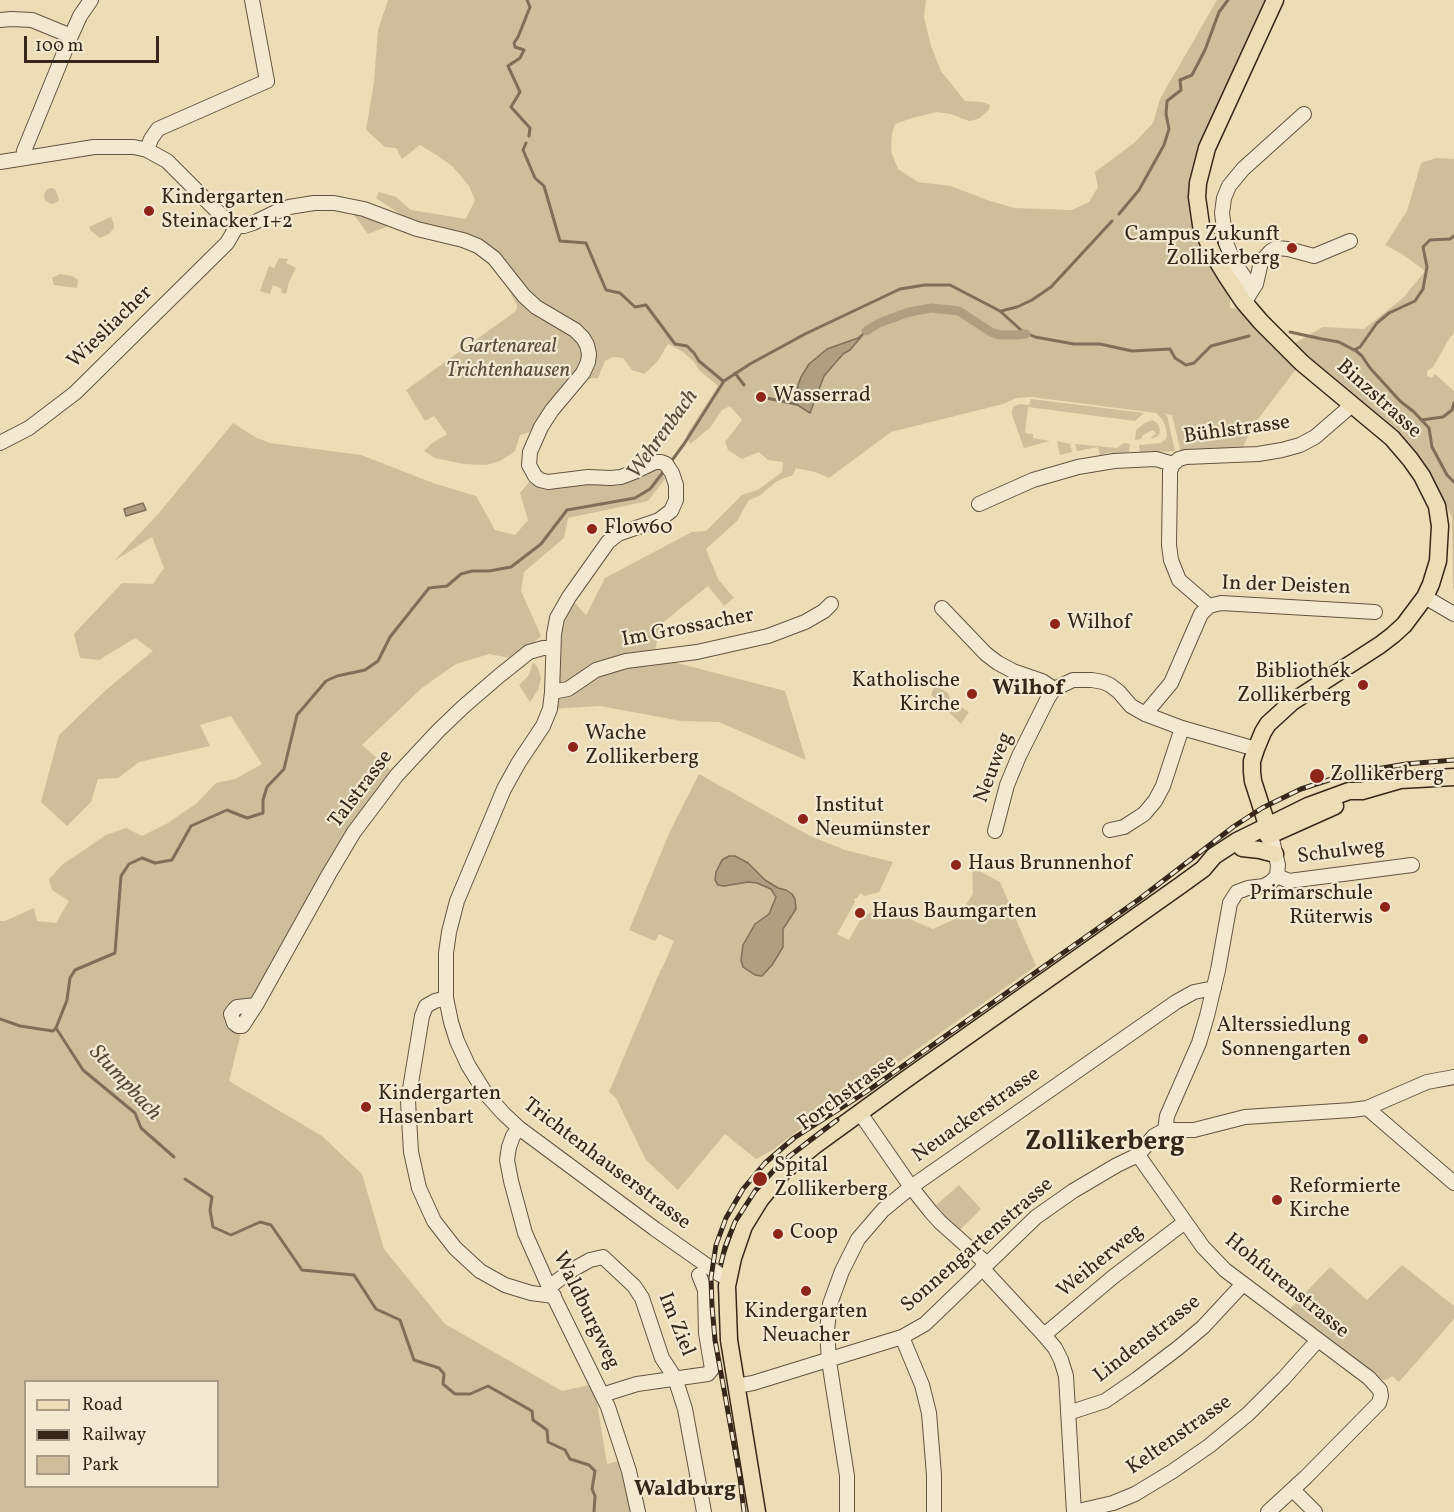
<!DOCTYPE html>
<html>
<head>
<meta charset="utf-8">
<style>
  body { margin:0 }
  #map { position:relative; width:1454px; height:1512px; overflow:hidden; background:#edddb6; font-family:Vollkorn,serif }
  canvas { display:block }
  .legend { position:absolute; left:24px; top:1380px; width:195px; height:108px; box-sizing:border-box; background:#f3e9d0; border:2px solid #a89b87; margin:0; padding:8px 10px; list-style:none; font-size:18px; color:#37271a }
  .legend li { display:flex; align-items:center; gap:12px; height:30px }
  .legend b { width:30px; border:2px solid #a89b87 }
  .scale { position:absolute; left:24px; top:36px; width:135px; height:27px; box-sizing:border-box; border:3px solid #37271a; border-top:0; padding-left:8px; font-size:18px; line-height:21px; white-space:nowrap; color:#37271a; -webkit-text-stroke:4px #f3e9d0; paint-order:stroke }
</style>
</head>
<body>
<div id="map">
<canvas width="1454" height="1512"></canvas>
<ul class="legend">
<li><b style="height:8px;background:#edddb6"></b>Road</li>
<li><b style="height:8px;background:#37271a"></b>Railway</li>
<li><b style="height:16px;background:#cebe9b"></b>Park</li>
</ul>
<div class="scale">100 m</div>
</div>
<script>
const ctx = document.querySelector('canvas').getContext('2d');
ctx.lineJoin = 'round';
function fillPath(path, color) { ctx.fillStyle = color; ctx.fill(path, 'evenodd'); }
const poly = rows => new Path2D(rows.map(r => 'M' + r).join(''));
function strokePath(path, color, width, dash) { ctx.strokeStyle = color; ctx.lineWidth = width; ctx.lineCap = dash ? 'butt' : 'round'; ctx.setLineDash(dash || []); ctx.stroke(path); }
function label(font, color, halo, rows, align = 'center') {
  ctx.font = font + ' Vollkorn,serif'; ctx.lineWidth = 4.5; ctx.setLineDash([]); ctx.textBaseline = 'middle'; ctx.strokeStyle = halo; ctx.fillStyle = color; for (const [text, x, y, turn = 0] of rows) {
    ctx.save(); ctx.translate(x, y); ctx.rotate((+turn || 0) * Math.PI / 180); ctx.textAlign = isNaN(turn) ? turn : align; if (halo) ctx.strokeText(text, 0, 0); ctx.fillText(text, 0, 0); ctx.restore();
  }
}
fillPath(poly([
  [388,0,926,0,924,17,931,46,941,71,965,101,982,102,990,105,989,110,978,119,969,121,951,114,937,112,912,118,895,124,892,134,891,151,898,169,918,182,951,186,987,200,1014,208,1072,210,1089,202,1098,187,1095,172,1134,143,1153,123,1160,99,1217,0,1277,0,1191,194,1230,292,1230,308,1240,309,1272,347,1296,369,1252,427,1243,447,1181,453,1172,415,1161,413,1167,415,1175,451,1140,453,1139,445,1161,443,1166,439,1167,434,1165,425,1162,419,1156,413,1031,397,1016,398,1003,404,891,432,829,478,815,472,796,468,793,475,777,481,759,496,749,500,737,521,706,549,718,579,734,598,724,606,708,586,660,625,654,657,785,691,806,760,719,722,681,721,600,706,550,709,554,634,569,597,586,615,605,578,692,532,706,531,742,495,758,490,782,472,783,462,768,460,759,452,742,459,728,450,725,442,742,420,730,406,722,410,710,428,690,444,686,436,718,386,700,371,693,361,683,352,668,344,657,362,644,374,632,370,623,358,613,357,605,361,598,378,568,380,530,432,520,435,515,451,500,461,486,465,464,464,435,458,424,451,431,444,447,434,434,416,425,421,406,390,516,311,517,305,481,240,409,220,376,198,379,192,396,197,411,210,466,219,475,200,469,186,460,175,452,166,438,156,420,145,402,159,396,148,385,147,366,130,374,82,378,30],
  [1436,158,1454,159,1454,333,1449,339,1433,367,1427,371,1427,376,1432,378,1435,374,1454,391,1454,589,1453,588,1452,517,1429,478,1399,436,1363,402,1311,363,1291,345,1323,327,1364,329,1403,298,1425,271,1402,254,1385,245,1407,211,1421,163],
  [52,188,55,189,59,199,58,202,51,204,45,200,44,194,47,189],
  [352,212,389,226,368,234],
  [111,217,114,224,114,228,109,234,100,238,91,231,89,227],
  [279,258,288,259,286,263,296,268,289,282,286,294,281,292,282,289,273,285,270,294,260,291,269,266,274,268],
  [60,274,72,276,78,280,77,288,54,285,52,278],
  [1031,399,1144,413,1135,421,1028,407,1025,433,1033,434,1033,438,1050,441,1024,448,1012,415,1012,410,1014,406,1020,404,1029,405],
  [1152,420,1156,422,1159,426,1160,430,1159,435,1152,439,1151,437,1156,434,1153,430,1143,435,1141,439,1135,440,1136,430,1145,423],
  [233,423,255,437,270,443,361,455,433,483,476,496,495,530,515,535,528,520,520,493,529,482,544,490,574,485,601,484,618,486,660,467,665,479,648,501,568,518,564,538,524,572,521,591,541,636,515,659,489,654,456,664,422,688,362,745,393,772,243,1025,229,1081,322,1136,362,1174,384,1249,445,1324,562,1391,594,1384,607,1464,622,1460,635,1512,0,1512,0,921,5,921,34,908,37,921,56,923,69,901,52,890,49,879,63,864,106,835,126,828,142,836,168,823,197,803,216,783,235,779,262,764,231,716,200,725,210,746,139,762,118,778,98,779,91,802,67,826,41,802,59,735,107,689,153,651,135,638,99,660,80,658,74,634,122,583,153,584,164,568,152,537,114,561,159,513],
  [26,1382,218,1382,218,1486,26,1486],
  [1057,441,1070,444,1072,452,1060,455],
  [1124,443,1130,444,1129,452,1112,454,1111,452,1100,455,1098,447,1077,451,1075,444,1117,448],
  [533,662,538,668,541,678,538,690,530,702,519,685,529,675],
  [935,685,948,693,951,701,969,712,961,724,931,695],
  [699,774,810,836,845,850,893,862,879,892,864,896,860,893,857,898,854,899,855,902,837,934,849,940,863,915,891,908,916,922,933,929,957,918,973,894,972,867,1000,882,1036,966,849,1097,807,1124,771,1151,756,1159,725,1134,678,1190,646,1160,616,1098,609,1092,661,969,662,969,674,941,659,934,655,941,629,930,671,829],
  [959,1185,981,1209,957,1233,934,1207],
  [1402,1265,1454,1306,1454,1319,1399,1382,1392,1376,1388,1379,1383,1380,1375,1377,1289,1310,1330,1267,1367,1300]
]), '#cebe9b');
const water = poly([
  [866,331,850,350,843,354,824,376,810,413,796,404,798,385,801,377,809,364,827,349,858,338,866,331],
  [143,503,146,510,126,516,124,509,143,503],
  [729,856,735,856,748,863,765,880,778,888,786,890,792,894,795,899,796,909,783,929,783,947,772,965,762,976,755,975,743,967,741,960,743,945,755,924,769,914,776,897,771,889,757,883,748,882,724,886,718,885,715,880,716,872,722,860,729,856]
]);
fillPath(water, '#af9f81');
strokePath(water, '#7f6f58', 1.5);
strokePath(poly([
  [527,0,530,7,518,37,514,43,515,47,524,50,520,58,508,66,520,92,511,107,530,128,529,136],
  [526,143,523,150,535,178,544,186,560,241,586,243,606,290,620,293,635,307,646,305,675,344,687,346,694,353,699,361,723,381],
  [1119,214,1139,190,1164,145,1169,129,1166,114,1167,101,1181,90,1180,80,1192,75,1205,50,1219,12,1228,0],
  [1001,311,1017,307,1032,300,1051,287,1112,221],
  [1290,332,1322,339,1339,342,1354,350,1360,347,1377,323,1389,313,1415,301,1423,289,1427,267,1423,247,1430,240,1450,239,1454,236],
  [1355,350,1362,356,1370,368,1400,401,1414,412,1429,428,1432,447,1447,475,1454,482],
  [735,373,744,385],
  [761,397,796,404],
  [1421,420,1443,417,1452,410,1454,403],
  [670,463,684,444,724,381,750,364,805,334,900,289,925,285,950,285,1000,311,1022,331,1035,337,1074,344,1100,344,1132,351,1170,349,1175,358,1186,365,1194,363,1211,346,1249,336],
  [0,1019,20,1026,53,1031,56,1028,67,1000,70,978,75,970,115,953,121,876,129,864,142,858,155,863,172,860,191,826,227,810,247,818,263,813,263,800,267,787,284,769,297,715,326,681,337,676,365,670,378,661,390,637,429,588,447,586,461,574,472,571,489,571,511,567,541,544,567,510,635,498,650,489,664,471],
  [56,1028,83,1070,135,1113,141,1128,174,1157],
  [185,1179,212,1197,210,1210,213,1227,231,1235,260,1222,271,1225,302,1270,354,1275,376,1309,400,1320,414,1360,439,1368,444,1374,443,1384,455,1394,470,1394,488,1386,532,1411,533,1420,547,1430,548,1442,565,1450,570,1459,589,1465,595,1471,592,1489,595,1496,594,1512]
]), '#7f6f58', 3);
strokePath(poly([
  [866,331,879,323,909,312,932,308,959,311,991,332,999,335,1016,335,1026,334]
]), '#af9f81', 9);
const minor = poly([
  [0,20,11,19,32,20,71,36],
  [147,150,151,139,158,129,267,81,252,0],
  [23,158,24,151,71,36,80,16,91,0],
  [0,162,94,147,134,147,147,150,167,161,225,219,230,223,237,226,244,226,253,223,276,212,289,207,314,203,334,203,364,209,417,229,463,240,478,246,494,258,524,296,536,307,575,330,583,338,587,345,589,354,588,362,583,373,552,410,541,427,530,452,529,465,535,476,540,480,548,482,588,477,611,478,621,477,634,472,655,462,661,462,666,464,672,473,676,485,676,500,671,511,659,520,618,534,608,542,569,597,557,618,554,634,552,692,550,709,543,726,519,762,504,789,457,901,449,932,446,953,446,998,451,1022,457,1041,468,1065,486,1094,503,1113,519,1128,655,1229,719,1274,728,1279],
  [1249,295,1256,284,1261,262,1271,251,1276,248,1288,249,1314,256,1350,241],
  [1243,301,1248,297,1251,287,1234,262,1226,243,1222,213,1224,198,1229,186,1243,169,1304,114],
  [0,443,29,428,75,393,227,243,237,226],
  [1173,464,1179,459,1186,457,1258,454,1282,450,1300,445,1315,437,1352,405],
  [1173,464,1170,471,1170,480,1169,545,1171,560,1179,580,1209,606],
  [979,504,1033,480,1078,467,1114,461,1156,459,1173,464],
  [1425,597,1454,614],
  [1209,606,1221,603,1375,612],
  [942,608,986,654,998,663,1013,671,1042,681,1054,689],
  [1054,689,1073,680,1092,680,1103,682,1110,685,1119,692,1131,706,1145,714,1182,728,1256,749],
  [552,692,568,689,596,670,626,661,697,652,768,636,805,622,824,611,831,604],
  [1145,714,1171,683,1201,614,1209,606],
  [1110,830,1124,827,1130,823,1144,814,1155,801,1163,786,1182,728],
  [995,831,1007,785,1019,756,1048,698,1054,689],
  [1277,876,1289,881,1412,865],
  [446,998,435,1001,426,1006,422,1016,408,1101,411,1152,419,1188,434,1221,455,1248,480,1271,505,1285,531,1293,554,1296],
  [256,1005,237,1007,234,1010,231,1014,234,1023,238,1026,242,1026,243,1025,256,1005,260,998,329,874,354,832,397,775,438,731,463,707,499,676,529,652,543,648,553,648],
  [1367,1108,1454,1183],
  [860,1113,911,1187,931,1212,940,1222,987,1264],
  [519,1128,513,1136,509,1147,507,1160,511,1181,525,1233,549,1287,608,1407,629,1471,638,1512],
  [1165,1130,1167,1116,1199,1043,1207,1016,1218,970,1230,903,1237,892,1248,888,1264,886,1271,882,1277,876,1278,865,1271,835],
  [1165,1130,1194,1130,1245,1117,1352,1110,1367,1108,1427,1082,1454,1077],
  [1138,1155,1203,1247,1225,1270,1369,1378,1380,1390,1381,1396,1379,1403,1306,1477,1268,1512],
  [982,1268,1044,1335,1055,1348,1061,1360,1066,1376,1074,1512,1113,1503,1135,1494,1173,1471,1209,1446,1248,1414,1284,1378,1318,1340],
  [549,1287,572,1270,590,1260,603,1257,634,1286,642,1298,662,1358,675,1378,685,1409,704,1512],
  [1044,1335,1113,1277,1185,1222],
  [902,1337,922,1385,929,1413,934,1475,934,1512],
  [736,1386,753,1383,902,1337,925,1324,1036,1217,1073,1191,1117,1165,1138,1155,1154,1136,1165,1130],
  [602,1395,637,1384,708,1374,712,1369,706,1333,705,1290,699,1275],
  [1068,1413,1105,1401,1137,1379,1178,1348,1203,1327,1243,1284],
  [1293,1490,1315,1512],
  [847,1512,847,1476,829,1361,827,1330,830,1304,842,1271,858,1239,883,1210,911,1187,1176,1002,1194,992,1214,988]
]);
const major = poly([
  [1270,834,1253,781,1252,772,1252,761,1256,749,1263,732,1268,724,1292,702,1380,645,1393,635,1404,625,1425,597,1431,584,1438,561,1440,526,1437,506,1422,476,1410,459,1392,438,1302,363,1261,322,1243,301,1227,277,1213,254,1201,225,1197,197,1198,183,1207,148,1275,0],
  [1268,836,1335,806],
  [1242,848,1260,850,1275,854],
  [757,1512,729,1340,727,1286,733,1258,744,1226,760,1200,783,1172,814,1146,905,1080,1181,885,1203,869,1214,856,1237,841,1308,806,1349,791,1362,791,1400,780,1454,777]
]);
strokePath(minor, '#645441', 16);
strokePath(major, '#37271a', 19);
strokePath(minor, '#f3e9d0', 14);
strokePath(major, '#edddb6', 16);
const rail = poly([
  [721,1263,725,1247,735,1222,755,1191,775,1169,791,1155,837,1120],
  [744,1512,740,1478,715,1340,712,1306,711,1278,716,1245,726,1218,743,1189,765,1163,794,1138,866,1092,1138,900,1233,827,1262,808,1301,789,1347,774,1406,764,1454,760]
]);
strokePath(rail, '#37271a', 5);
strokePath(rail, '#f3e9d0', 3, [9]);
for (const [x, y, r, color] of [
  [149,211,6,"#8f2418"],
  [1292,248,6,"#8f2418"],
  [761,397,6,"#8f2418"],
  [592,529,6,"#8f2418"],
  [1055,624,6,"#8f2418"],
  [1363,685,6,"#8f2418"],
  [972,694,6,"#8f2418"],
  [573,747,6,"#8f2418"],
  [1317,776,8,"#8f2418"],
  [803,819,6,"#8f2418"],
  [956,865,6,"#8f2418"],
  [1385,907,6,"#8f2418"],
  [860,913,6,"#8f2418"],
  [1363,1039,6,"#8f2418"],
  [366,1107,6,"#8f2418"],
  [760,1179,8,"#8f2418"],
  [1277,1200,6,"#8f2418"],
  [778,1234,6,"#8f2418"],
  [806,1291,6,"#8f2418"]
]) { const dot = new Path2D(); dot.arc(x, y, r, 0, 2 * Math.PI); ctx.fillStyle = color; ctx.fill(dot); strokePath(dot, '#f3e9d0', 2); }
label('21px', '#37271a', '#f3e9d0', [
  ["Kindergarten",161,199],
  ["Steinacker 1+2",161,223],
  ["Campus Zukunft",1280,236,"right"],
  ["Zollikerberg",1280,260,"right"],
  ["Wasserrad",773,397],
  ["Flow60",604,529],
  ["Wilhof",1067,624],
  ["Bibliothek",1351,673,"right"],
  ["Zollikerberg",1351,697,"right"],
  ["Katholische",960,682,"right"],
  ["Kirche",960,706,"right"],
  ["Wache",585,735],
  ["Zollikerberg",585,759],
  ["Zollikerberg",1330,776],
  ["Institut",815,807],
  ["Neumünster",815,831],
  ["Haus Brunnenhof",968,865],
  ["Primarschule",1373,895,"right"],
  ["Rüterwis",1373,919,"right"],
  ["Haus Baumgarten",872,913],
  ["Alterssiedlung",1351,1027,"right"],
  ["Sonnengarten",1351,1051,"right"],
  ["Kindergarten",378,1095],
  ["Hasenbart",378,1119],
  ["Spital",774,1167],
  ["Zollikerberg",774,1191],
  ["Reformierte",1289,1188],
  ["Kirche",1289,1212],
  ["Coop",790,1234],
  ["Kindergarten",806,1313,"center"],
  ["Neuacher",806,1337,"center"]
], 'left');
label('21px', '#37271a', '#f3e9d0', [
  ["Wiesliacher",111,328,-44],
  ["Binzstrasse",1378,400,42],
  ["Bühlstrasse",1237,431,-8],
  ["In der Deisten",1286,587,2],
  ["Im Grossacher",688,629,-11],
  ["Neuweg",995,768,-69],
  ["Talstrasse",362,790,-53],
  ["Schulweg",1341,853,-7],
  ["Forchstrasse",848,1094,-36],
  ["Neuackerstrasse",977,1116,-35],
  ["Trichtenhauserstrasse",606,1165,37],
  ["Sonnengartenstrasse",978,1246,-41],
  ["Weiherweg",1101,1262,-39],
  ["Hohfurenstrasse",1286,1287,39],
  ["Waldburgweg",585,1311,64],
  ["Im Ziel",675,1325,68],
  ["Lindenstrasse",1148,1340,-38],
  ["Keltenstrasse",1180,1436,-35]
]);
label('italic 21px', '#5d4d3a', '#f3e9d0', [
  ["Gartenareal",508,348],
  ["Trichtenhausen",508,372]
]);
label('italic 22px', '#5b4b39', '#f3e9d0', [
  ["Wehrenbach",664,435,-54],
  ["Stumpbach",124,1084,47]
]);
label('bold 22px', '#37271a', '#f3e9d0', [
  ["Wilhof",1028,690],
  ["Waldburg",685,1491]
]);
label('bold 27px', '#37271a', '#f3e9d0', [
  ["Zollikerberg",1105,1144]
]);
</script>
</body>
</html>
